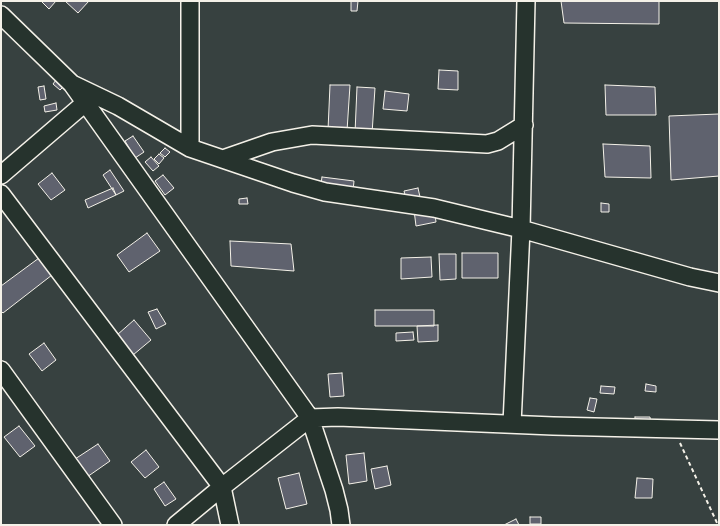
<!DOCTYPE html>
<html>
<head>
<meta charset="utf-8">
<style>
  body { margin:0 }
  #map { position:relative; width:720px; height:526px; overflow:hidden; background:#374140; font-family:Sriracha,sans-serif }
  canvas { display:block }
  .frame { position:absolute; inset:0; border:2px solid #f4f1e8; pointer-events:none }
</style>
</head>
<body>
<div id="map">
<canvas width="720" height="526"></canvas>
<div class="frame"></div>
</div>
<script>
const ctx = document.querySelector('canvas').getContext('2d');
ctx.lineJoin = 'round';
function fillPath(path, color) { ctx.fillStyle = color; ctx.fill(path, 'evenodd'); }
const poly = rows => new Path2D(rows.map(r => 'M' + r).join(''));
function strokePath(path, color, width, dash) { ctx.strokeStyle = color; ctx.lineWidth = width; ctx.lineCap = dash ? 'butt' : 'round'; ctx.setLineDash(dash || []); ctx.stroke(path); }
const building = poly([
  [41,1,56,1,49,9,41,1],
  [65,1,89,1,78,13,65,1],
  [351,1,358,1,357,11,351,11,351,1],
  [561,1,659,1,659,24,564,23,561,1],
  [439,70,458,71,458,90,438,89,439,70],
  [56,80,63,87,60,90,53,84,56,80],
  [330,85,350,85,347,131,328,130,330,85],
  [605,85,655,87,656,115,606,115,605,85],
  [44,86,46,99,40,100,38,87,44,86],
  [357,87,375,88,372,134,355,133,357,87],
  [385,91,409,94,407,111,383,109,385,91],
  [56,103,57,110,45,112,44,106,56,103],
  [719,114,719,176,671,180,669,116,719,114],
  [133,136,144,152,135,158,125,141,133,136],
  [603,144,650,146,651,178,605,177,603,144],
  [165,148,170,152,165,157,160,153,165,148],
  [159,154,164,158,159,164,154,159,159,154],
  [151,157,159,166,153,171,145,162,151,157],
  [110,170,124,191,116,195,103,175,110,170],
  [52,173,65,190,51,200,38,184,52,173],
  [163,175,174,188,165,195,155,181,163,175],
  [322,177,354,181,352,201,319,197,322,177],
  [113,188,116,195,88,208,85,200,113,188],
  [418,188,420,197,406,199,404,191,418,188],
  [247,198,248,204,239,204,239,199,247,198],
  [433,199,436,222,416,226,413,202,433,199],
  [601,203,609,204,609,212,601,212,601,203],
  [147,233,160,251,129,272,117,255,147,233],
  [230,241,291,244,294,271,231,266,230,241],
  [462,253,498,253,498,278,462,278,462,253],
  [439,254,456,254,456,279,440,280,439,254],
  [431,257,432,277,401,279,401,258,431,257],
  [39,258,52,275,3,313,1,311,1,286,39,258],
  [157,309,166,324,156,329,148,312,157,309],
  [375,310,434,310,434,326,375,326,375,310],
  [134,320,151,340,133,355,117,335,134,320],
  [438,325,438,341,418,342,417,326,438,325],
  [413,332,414,340,396,341,396,333,413,332],
  [44,343,56,360,42,371,29,354,44,343],
  [342,373,344,396,330,397,328,374,342,373],
  [646,384,656,386,656,392,645,391,646,384],
  [601,386,615,387,614,394,600,393,601,386],
  [590,398,597,399,594,412,587,410,590,398],
  [635,417,650,417,651,426,635,426,635,417],
  [19,426,35,446,20,457,4,437,19,426],
  [98,444,110,461,87,477,75,459,98,444],
  [146,450,159,467,145,478,131,462,146,450],
  [364,453,367,481,349,484,346,455,364,453],
  [387,466,391,485,375,489,371,469,387,466],
  [299,473,307,504,286,509,278,478,299,473],
  [637,478,653,479,652,498,635,498,637,478],
  [164,482,176,499,165,506,154,489,164,482],
  [530,517,541,517,541,524,530,524,530,517],
  [516,519,519,525,504,525,516,519]
]);
fillPath(building, '#5f626e');
strokePath(building, '#f4f1e8', 1);
const minor = poly([
  [1,15,72,84,310,418,334,490,339,510,341,525],
  [72,84,118,106,190,148,293,183,325,192,434,208,521,229,690,277,719,283],
  [190,148,190,1],
  [223,159,272,142,312,135,487,144,498,141,524,125],
  [1,175,85,103],
  [1,194,222,487,230,525],
  [1,370,113,525],
  [512,424,521,229,526,1],
  [176,525,222,487,310,418,338,417,553,426,719,430]
]);
strokePath(minor, '#f4f1e8', 20);
strokePath(poly([
  [680,443,718,525]
]), '#f4f1e8', 2, [4, 3]);
strokePath(minor, '#26332d', 17);
</script>
</body>
</html>
